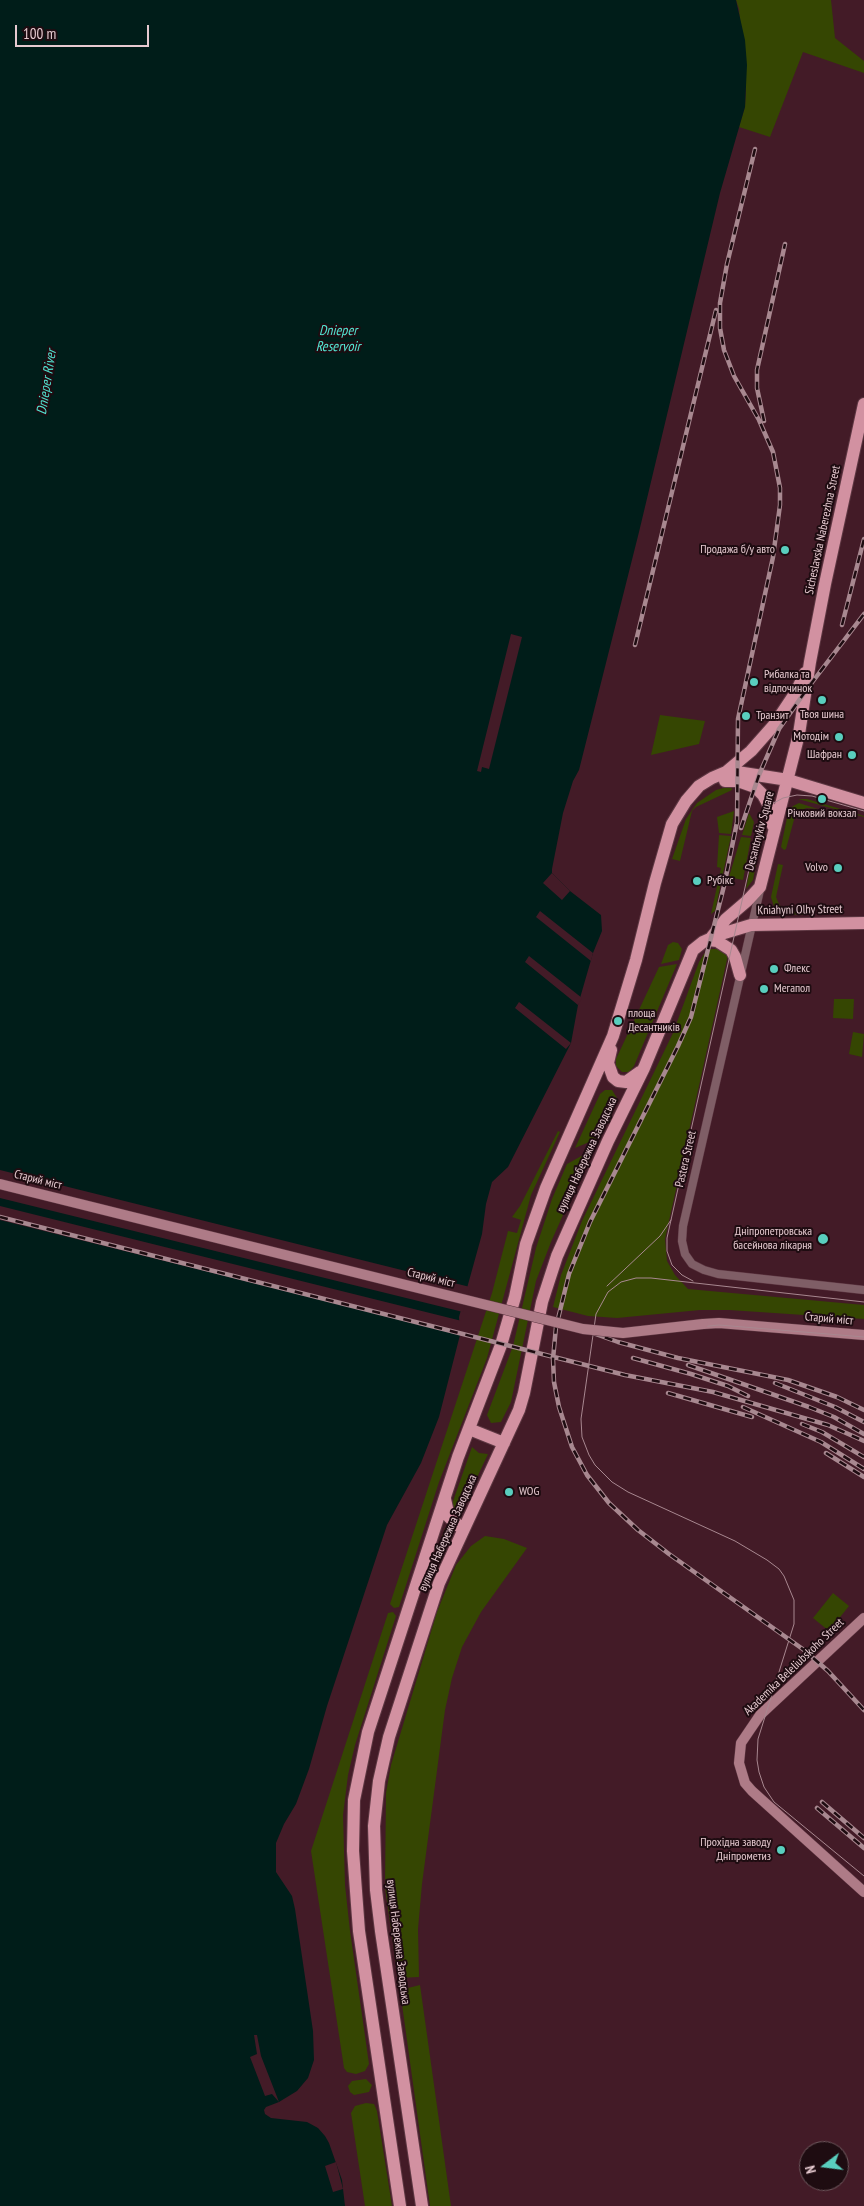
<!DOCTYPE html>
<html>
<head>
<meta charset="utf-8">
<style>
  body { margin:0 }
  #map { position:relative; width:864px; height:2206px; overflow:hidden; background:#431b27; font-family:"PT Sans Narrow",sans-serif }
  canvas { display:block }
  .north { position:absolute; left:799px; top:2141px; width:50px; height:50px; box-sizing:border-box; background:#1e0c11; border:1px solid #6e585d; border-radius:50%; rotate:255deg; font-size:14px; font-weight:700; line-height:20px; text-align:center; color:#e6cad0 }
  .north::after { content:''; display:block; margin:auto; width:18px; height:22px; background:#59cebe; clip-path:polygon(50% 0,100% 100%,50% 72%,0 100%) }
  .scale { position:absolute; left:15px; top:25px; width:134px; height:22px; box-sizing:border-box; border:2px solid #e6cad0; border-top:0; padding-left:6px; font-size:15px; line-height:18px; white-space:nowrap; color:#e6cad0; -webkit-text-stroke:4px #1e0c11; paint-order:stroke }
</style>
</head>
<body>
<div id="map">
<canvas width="864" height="2206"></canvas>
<div class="north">N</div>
<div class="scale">100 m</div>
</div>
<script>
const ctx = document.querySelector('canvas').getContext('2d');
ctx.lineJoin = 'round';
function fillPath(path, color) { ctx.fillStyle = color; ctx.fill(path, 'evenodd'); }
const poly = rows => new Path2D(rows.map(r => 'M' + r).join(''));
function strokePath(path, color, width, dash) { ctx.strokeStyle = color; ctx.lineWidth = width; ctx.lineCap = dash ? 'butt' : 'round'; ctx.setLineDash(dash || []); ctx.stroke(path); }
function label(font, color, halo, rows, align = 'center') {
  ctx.font = font + ' "PT Sans Narrow",sans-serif'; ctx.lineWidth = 4; ctx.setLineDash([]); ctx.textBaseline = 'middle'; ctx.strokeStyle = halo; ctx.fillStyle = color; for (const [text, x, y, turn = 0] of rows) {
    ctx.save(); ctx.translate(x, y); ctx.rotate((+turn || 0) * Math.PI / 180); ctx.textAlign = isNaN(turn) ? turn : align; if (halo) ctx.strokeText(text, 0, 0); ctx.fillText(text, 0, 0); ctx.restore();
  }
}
fillPath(poly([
  [736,0,831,0,835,38,864,61,864,73,803,52,770,137,739,127,745,107,746,90,739,9],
  [660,715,705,721,699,744,651,755],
  [731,786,732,790,696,807,692,811,680,861,672,859,686,819,697,803,716,790],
  [798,799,807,799,864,816,864,817],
  [799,803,818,809,806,808,795,816,786,849,784,850,781,847,788,813,793,806],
  [734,811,731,834,719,833,717,817],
  [749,813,754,822,751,836,742,835],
  [758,827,761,838,753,880,746,889],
  [719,835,731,836,715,911,711,914,721,868,717,867],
  [741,837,751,838,743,880,729,877],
  [778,864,783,865,776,897,779,904,785,911,802,911,807,915,781,914,774,907,771,897],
  [673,942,678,943,682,949,679,960,661,964,668,945],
  [711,949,717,949,728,955,665,1239,667,1261,675,1275,688,1289,864,1305,864,1319,729,1310,700,1310,617,1318,588,1316,553,1307,561,1275,582,1221,673,1033,699,962,704,954],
  [677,964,634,1066,629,1072,622,1072,616,1066,616,1059,659,967],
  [834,999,854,999,853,1019,833,1018],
  [853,1032,864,1034,862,1057,849,1054],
  [605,1090,612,1090,617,1098,599,1138,575,1148,600,1094],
  [558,1131,560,1132,531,1195,487,1358,439,1482,399,1607,394,1608,390,1604,492,1293,508,1231,517,1233,521,1220,512,1217,520,1206],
  [592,1150,551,1242,536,1281,511,1402,501,1422,491,1423,487,1415,513,1346,536,1248,552,1199,567,1164],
  [472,1447,479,1453,488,1454,461,1512,454,1513,451,1507],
  [445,1528,452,1531,432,1569,431,1569],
  [485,1536,504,1539,527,1548,481,1612,462,1647,452,1678,445,1710,422,1884,418,1929,419,1977,398,1978,385,1888,386,1793,391,1765,437,1612,456,1565,471,1546],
  [833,1593,849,1606,829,1631,813,1618],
  [393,1612,396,1616,355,1745,348,1775,343,1815,345,1885,350,1931,369,2064,365,2071,356,2074,347,2072,344,2068,311,1851,388,1613],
  [420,1985,451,2206,430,2206,400,1990],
  [366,2079,372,2085,369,2092,354,2095,350,2092,348,2086,352,2081],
  [366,2103,374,2104,377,2111,392,2206,365,2206,351,2113,355,2106]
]), '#354602');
fillPath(poly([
  [0,0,736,0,745,40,747,65,745,107,720,193,639,532,579,770,573,781,563,813,552,869,552,873,570,891,601,915,602,931,593,953,578,1005,571,1043,508,1167,492,1182,486,1204,482,1234,459,1317,460,1335,439,1417,421,1463,387,1525,327,1706,309,1769,296,1804,284,1824,276,1843,276,1872,292,1896,295,1909,313,2031,314,2060,308,2078,297,2091,279,2102,266,2107,264,2110,265,2114,271,2118,307,2122,318,2128,325,2136,329,2143,342,2180,345,2206,0,2206]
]), '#001d19');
fillPath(poly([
  [511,634,522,637,489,769,482,767,481,772,477,771],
  [552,873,570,891,562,900,543,883],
  [540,911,593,953,591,961,536,917],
  [529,956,582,998,578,1005,525,962],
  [519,1002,571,1043,566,1049,515,1008],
  [0,1170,470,1287,463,1312,0,1198],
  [0,1206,462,1321,462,1335,0,1220],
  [254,2035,257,2035,261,2056,279,2102,272,2094,265,2096,250,2057,257,2054],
  [336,2162,343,2189,333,2192,325,2166]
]), '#431b27');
const street = poly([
  [760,890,683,1226,682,1241,685,1254,692,1264,704,1270,718,1274,864,1290]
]);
const secondary = poly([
  [703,1324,719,1323,864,1335],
  [864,1618,760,1715,741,1743,739,1763,745,1783,752,1791,864,1892]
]);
const primary = poly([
  [726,772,751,751,774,725,796,692,805,673],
  [725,781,738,781,755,787,763,795,769,806,773,826],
  [711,938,726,919,747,901,760,887,799,734,810,662,825,584,864,404],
  [709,940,717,941,731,950,735,957,740,975],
  [611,1050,608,1063,613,1077,618,1081,626,1082,640,1072],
  [469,1429,504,1443],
  [445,1499,449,1517,459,1526,465,1527],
  [400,2206,359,1931,353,1851,354,1800,368,1732,458,1457,501,1345,515,1297,526,1244,546,1188,613,1036,636,960,655,883,672,824,686,801,699,786,712,778,726,772,737,772,788,780,864,803],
  [422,2206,381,1931,376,1890,374,1826,379,1781,389,1737,439,1583,519,1410,524,1393,542,1302,557,1256,608,1141,644,1068,693,950,703,942,721,934,751,925,864,923]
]);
strokePath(street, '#5d3742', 9);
strokePath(secondary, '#5d3742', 11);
strokePath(primary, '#5d3742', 14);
strokePath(street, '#7f5e66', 8);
strokePath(secondary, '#ae7b87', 10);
strokePath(primary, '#d291a1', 12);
strokePath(poly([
  [0,1186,599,1334,623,1335,719,1325,864,1337],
  [693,1281,682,1275,672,1265,667,1251,667,1238,760,820,772,804,783,798,797,795,812,796,864,811],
  [607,1286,660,1236,671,1220],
  [864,1302,651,1278,636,1278,621,1282,608,1292,596,1314,581,1419,582,1437,589,1455,595,1465,612,1482,628,1492,735,1541,767,1560,779,1569,784,1576,794,1600,794,1624,758,1739,757,1760,759,1772,764,1787,774,1802,864,1876]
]), '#a88890', 1);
const rail = poly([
  [755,149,727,264,720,303,720,328,724,350,734,376,759,420,773,452,780,488,780,505,773,557,738,719,737,822,724,886,691,1017,678,1046,590,1222,569,1274,556,1327,553,1359,554,1382,559,1407,572,1447,587,1475,609,1503,638,1530,669,1554,804,1650,828,1671,864,1710],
  [764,421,757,388,757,370,785,244],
  [842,625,864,539],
  [635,645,716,310],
  [741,828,759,775,779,729,807,689,864,614],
  [0,1184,587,1331,618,1342,678,1358,788,1380,837,1397,864,1410],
  [0,1217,625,1375,713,1392,828,1425,864,1441],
  [633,1358,691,1374,728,1386,748,1396],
  [688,1365,809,1407,834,1417,864,1434],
  [775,1383,835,1407,864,1422],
  [668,1393,752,1417],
  [743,1407,821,1442,864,1469],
  [802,1424,822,1432,864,1457],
  [826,1453,864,1477],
  [822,1802,864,1838],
  [817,1808,864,1848]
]);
strokePath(rail, '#a88890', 4.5);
strokePath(rail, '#1e0c11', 2.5, [8]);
const secondaryBridge = poly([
  [0,1184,583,1329,623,1333,703,1324]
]);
strokePath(secondaryBridge, '#5d3742', 11, []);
strokePath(secondaryBridge, '#ae7b87', 10);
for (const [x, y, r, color] of [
  [785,550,5,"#59cebe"],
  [754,682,5,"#59cebe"],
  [822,700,5,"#59cebe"],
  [746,716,5,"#59cebe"],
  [839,737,5,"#59cebe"],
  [852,755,5,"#59cebe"],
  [822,799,5,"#59cebe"],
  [838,868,5,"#59cebe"],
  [697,881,5,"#59cebe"],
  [774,969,5,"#59cebe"],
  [764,989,5,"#59cebe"],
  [618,1021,5,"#59cebe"],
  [823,1239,6,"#59cebe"],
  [509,1492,5,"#59cebe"],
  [781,1850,5,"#59cebe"]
]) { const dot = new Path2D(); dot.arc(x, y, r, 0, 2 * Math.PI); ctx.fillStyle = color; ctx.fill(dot); strokePath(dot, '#1e0c11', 2); }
label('12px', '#e6cad0', '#1e0c11', [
  ["Sicheslavska Naberezhna Street",823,530,-78],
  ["Desantnykiv Square",760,831,-75],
  ["Kniahyni Olhy Street",800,910,-1],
  ["вулиця Набережна Заводська",587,1155,-65],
  ["Pastera Street",686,1159,-77],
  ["Старий міст",38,1180,14],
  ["Старий міст",431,1278,14],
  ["Старий міст",829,1319,5],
  ["вулиця Набережна Заводська",448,1533,-66],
  ["Akademika Beleliubskoho Street",794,1667,-44],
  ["вулиця Набережна Заводська",398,1942,83]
]);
label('12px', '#e6cad0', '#1e0c11', [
  ["Продажа б/у авто",775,550,"right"],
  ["Рибалка та",764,675],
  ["відпочинок",764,689],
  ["Твоя шина",822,715,"center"],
  ["Транзит",756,716],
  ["Мотодім",829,737,"right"],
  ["Шафран",842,755,"right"],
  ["Річковий вокзал",822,814,"center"],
  ["Volvo",828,868,"right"],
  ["Рубікс",707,881],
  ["Флекс",784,969],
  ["Мегапол",774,989],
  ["площа",628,1014],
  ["Десантників",628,1028],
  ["Дніпропетровська",812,1232,"right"],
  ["басейнова лікарня",812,1246,"right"],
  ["WOG",519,1492],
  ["Прохідна заводу",771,1843,"right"],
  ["Дніпрометиз",771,1857,"right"]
], 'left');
label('italic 14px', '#53e5d3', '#1e0c11', [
  ["Dnieper",338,331],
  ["Reservoir",338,347],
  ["Dnieper River",47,382,-81]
]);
</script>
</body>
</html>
